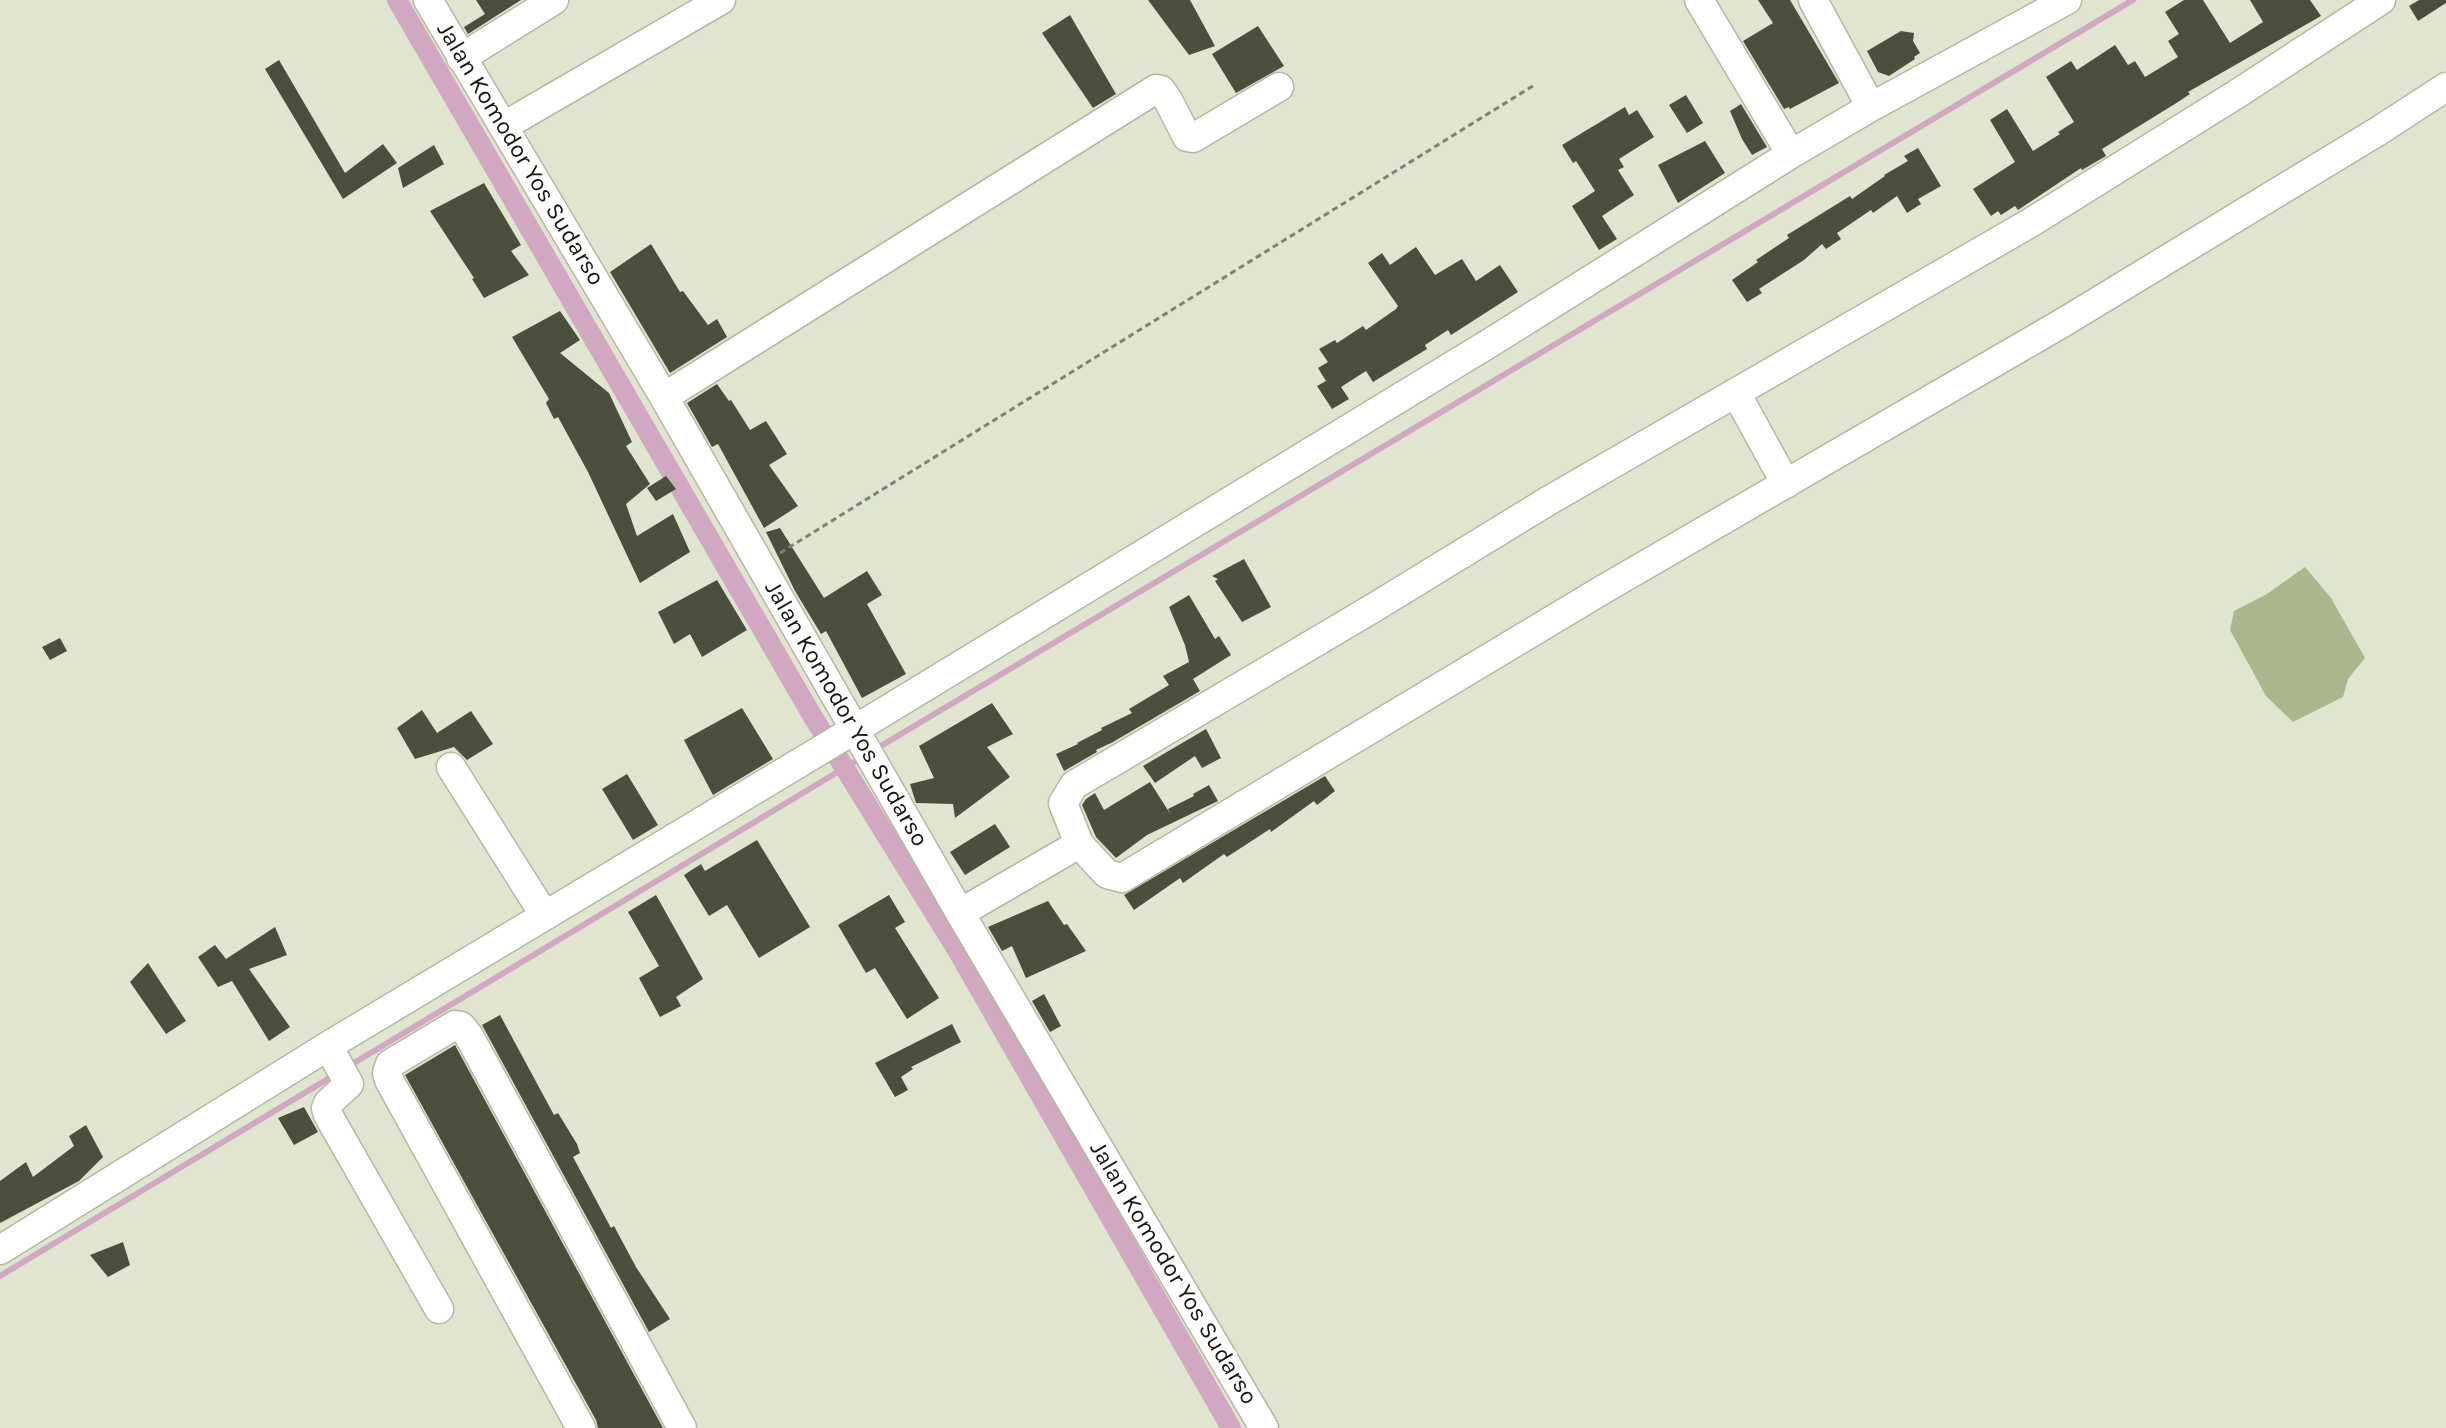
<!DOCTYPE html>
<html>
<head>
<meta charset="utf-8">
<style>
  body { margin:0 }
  canvas { display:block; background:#dfe5cf }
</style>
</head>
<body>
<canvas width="2446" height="1428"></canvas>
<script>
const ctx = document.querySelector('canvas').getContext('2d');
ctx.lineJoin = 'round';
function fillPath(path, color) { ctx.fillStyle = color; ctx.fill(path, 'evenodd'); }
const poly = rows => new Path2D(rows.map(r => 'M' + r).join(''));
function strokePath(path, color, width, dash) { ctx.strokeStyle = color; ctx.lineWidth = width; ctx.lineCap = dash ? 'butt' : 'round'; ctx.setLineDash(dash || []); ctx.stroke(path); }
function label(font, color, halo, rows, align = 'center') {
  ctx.font = font + ' Karla,sans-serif'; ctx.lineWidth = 8; ctx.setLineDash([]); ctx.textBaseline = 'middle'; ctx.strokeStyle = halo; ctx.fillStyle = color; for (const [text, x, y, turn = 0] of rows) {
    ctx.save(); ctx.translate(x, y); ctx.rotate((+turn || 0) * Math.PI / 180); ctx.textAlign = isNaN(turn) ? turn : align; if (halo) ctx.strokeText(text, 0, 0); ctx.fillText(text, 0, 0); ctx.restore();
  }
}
fillPath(poly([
  [2305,567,2331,598,2365,658,2348,679,2343,697,2293,722,2266,696,2230,630,2234,611,2267,594]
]), '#abb68c');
strokePath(poly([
  [874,750,2133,0],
  [349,1066,861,758],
  [0,1276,336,1074]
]), '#d1a7c1', 6);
strokePath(poly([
  [397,0,813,717,957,950,1231,1428]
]), '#d1a7c1', 20);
fillPath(poly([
  [476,0,521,0,468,34,464,27,485,14],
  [1148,0,1190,0,1215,46,1189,55],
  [1758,0,1790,0,1839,83,1790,109,1789,107,1784,109,1743,41,1773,23],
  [2184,0,2203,0,2230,43,2263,22,2250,0,2310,0,2321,16,2188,92,2190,94,2178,102,2102,149,2106,156,2082,170,2081,168,2018,210,2015,206,2001,215,1998,211,1991,216,1973,189,2015,162,1990,120,2007,109,2033,151,2060,134,2058,132,2074,122,2046,77,2071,61,2077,70,2115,45,2128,65,2135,61,2145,77,2178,57,2168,41,2179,34,2165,12],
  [2419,0,2446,0,2446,3,2418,21,2409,6],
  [1070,15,1116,94,1093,108,1042,33],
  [1258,26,1284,66,1236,93,1212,54],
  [1901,31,1914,33,1913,41,1920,53,1914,57,1915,59,1889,76,1878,72,1867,51],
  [279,60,345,173,383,144,397,163,343,199,265,69],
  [1686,95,1703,123,1687,133,1669,105],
  [1741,104,1767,147,1752,155,1742,139,1730,111],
  [1625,107,1629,115,1637,110,1654,137,1619,159,1624,167,1618,170,1634,195,1602,216,1617,239,1599,250,1572,206,1595,191,1576,161,1573,163,1562,145],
  [1705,141,1725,173,1678,203,1658,165],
  [434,145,444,164,403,188,398,168],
  [1918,148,1941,186,1918,199,1921,204,1907,213,1897,196,1873,213,1871,210,1837,233,1841,239,1826,249,1822,244,1804,260,1759,289,1762,293,1747,302,1732,280,1758,262,1756,260,1789,238,1787,235,1850,196,1852,199,1885,176,1884,175,1908,161,1904,156],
  [484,183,521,245,511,251,529,275,484,298,472,279,474,278,430,211],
  [651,244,680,292,683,291,708,325,717,319,727,337,670,373,610,272],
  [1416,247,1435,275,1462,259,1476,281,1500,265,1518,292,1451,335,1448,330,1425,345,1427,349,1373,382,1366,371,1341,387,1349,399,1332,409,1317,386,1326,381,1318,368,1328,362,1319,349,1335,340,1337,343,1363,326,1366,330,1396,309,1398,306,1368,263,1382,253,1390,265],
  [560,311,580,340,560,353,609,393,632,442,626,446,650,484,626,504,637,536,673,514,690,552,640,583,588,472,558,417,554,419,546,403,549,399,512,337],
  [717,384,729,401,731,400,750,430,766,421,787,454,769,465,798,506,764,528,718,444,712,447,687,403],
  [666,476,676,489,656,501,647,488],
  [780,528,824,598,867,571,882,595,867,604,906,674,862,698,826,631,821,634,795,591,766,532],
  [1244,559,1271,607,1242,622,1215,581,1218,579,1212,576],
  [717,580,747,630,702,657,690,634,674,644,658,612],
  [1189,595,1215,639,1219,636,1231,655,1193,679,1200,691,1113,742,1096,750,1097,752,1064,771,1056,754,1078,744,1077,743,1102,730,1101,728,1132,713,1129,709,1169,685,1163,676,1189,662,1185,645,1169,607],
  [60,638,67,651,50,660,42,647],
  [992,703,1013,734,987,747,1010,777,955,818,953,804,916,803,910,784,934,778,919,746],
  [742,708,773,759,713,795,684,740],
  [422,710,437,733,471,711,493,744,467,760,454,747,415,759,397,728],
  [1206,729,1221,758,1202,768,1195,756,1155,783,1143,766],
  [627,774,658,825,633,840,602,789],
  [1325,776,1335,791,1317,805,1314,801,1271,832,1270,829,1227,857,1224,854,1183,883,1180,878,1134,910,1124,895],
  [1150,782,1171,815,1168,809,1194,796,1193,794,1209,785,1218,801,1147,835,1116,858,1096,837,1082,805,1086,799,1095,793,1104,810],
  [995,824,1010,847,965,875,950,852],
  [757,840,810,927,759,958,727,905,709,916,684,875,701,864,705,871],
  [656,895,703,979,676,997,681,1006,660,1017,639,978,659,966,628,912],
  [889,895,905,922,895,928,939,998,907,1019,875,968,866,973,838,925],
  [1048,901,1064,925,1067,924,1086,951,1026,978,1012,946,1002,951,988,927],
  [275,927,287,955,249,969,290,1027,269,1041,232,981,218,987,198,957,215,945,226,959],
  [148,963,186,1021,166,1034,130,982],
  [1044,994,1061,1026,1050,1032,1032,1001],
  [500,1015,554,1115,558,1113,577,1144,580,1153,573,1157,611,1228,614,1226,636,1267,670,1319,649,1332,482,1025],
  [952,1024,961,1042,911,1067,913,1069,901,1077,908,1090,895,1097,875,1063],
  [455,1045,663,1428,598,1428,596,1420,405,1075],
  [304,1107,318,1132,294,1145,278,1118],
  [86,1125,103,1157,79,1181,0,1223,0,1181,26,1162,33,1177,74,1146,69,1136],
  [123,1242,130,1265,108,1277,90,1255]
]), '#4b503d');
const minor = poly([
  [428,0,664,397,960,913,1264,1428],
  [1699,0,1791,154],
  [1813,0,1871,107],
  [2381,0,2240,92,2030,223,1548,501,1370,610,1074,785,1063,803,1079,844,1107,874,1122,878,1604,589,2064,322,2380,130,2446,87],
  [461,58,554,0],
  [504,126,721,0],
  [1736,393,1786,484],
  [664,397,1156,89,1161,90,1168,100,1187,137,1193,138,1279,87],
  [451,767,545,916],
  [960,913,1079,844],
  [328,1046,349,1084,328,1103,326,1108,328,1115,439,1309],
  [0,1250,328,1046,854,730,1493,341,1791,154,1871,107,2067,0],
  [581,1428,389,1080,387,1073,390,1064,455,1025,461,1026,469,1036,682,1428]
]);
strokePath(minor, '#b3b9a3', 31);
strokePath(poly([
  [780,553,1536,84]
]), '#7e8273', 3, [6, 4]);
strokePath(minor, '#fff', 28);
label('24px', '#151710', '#fff', [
  ["Jalan Komodor Yos Sudarso",520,154,59],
  ["Jalan Komodor Yos Sudarso",846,714,60],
  ["Jalan Komodor Yos Sudarso",1173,1273,59]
]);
</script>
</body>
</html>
